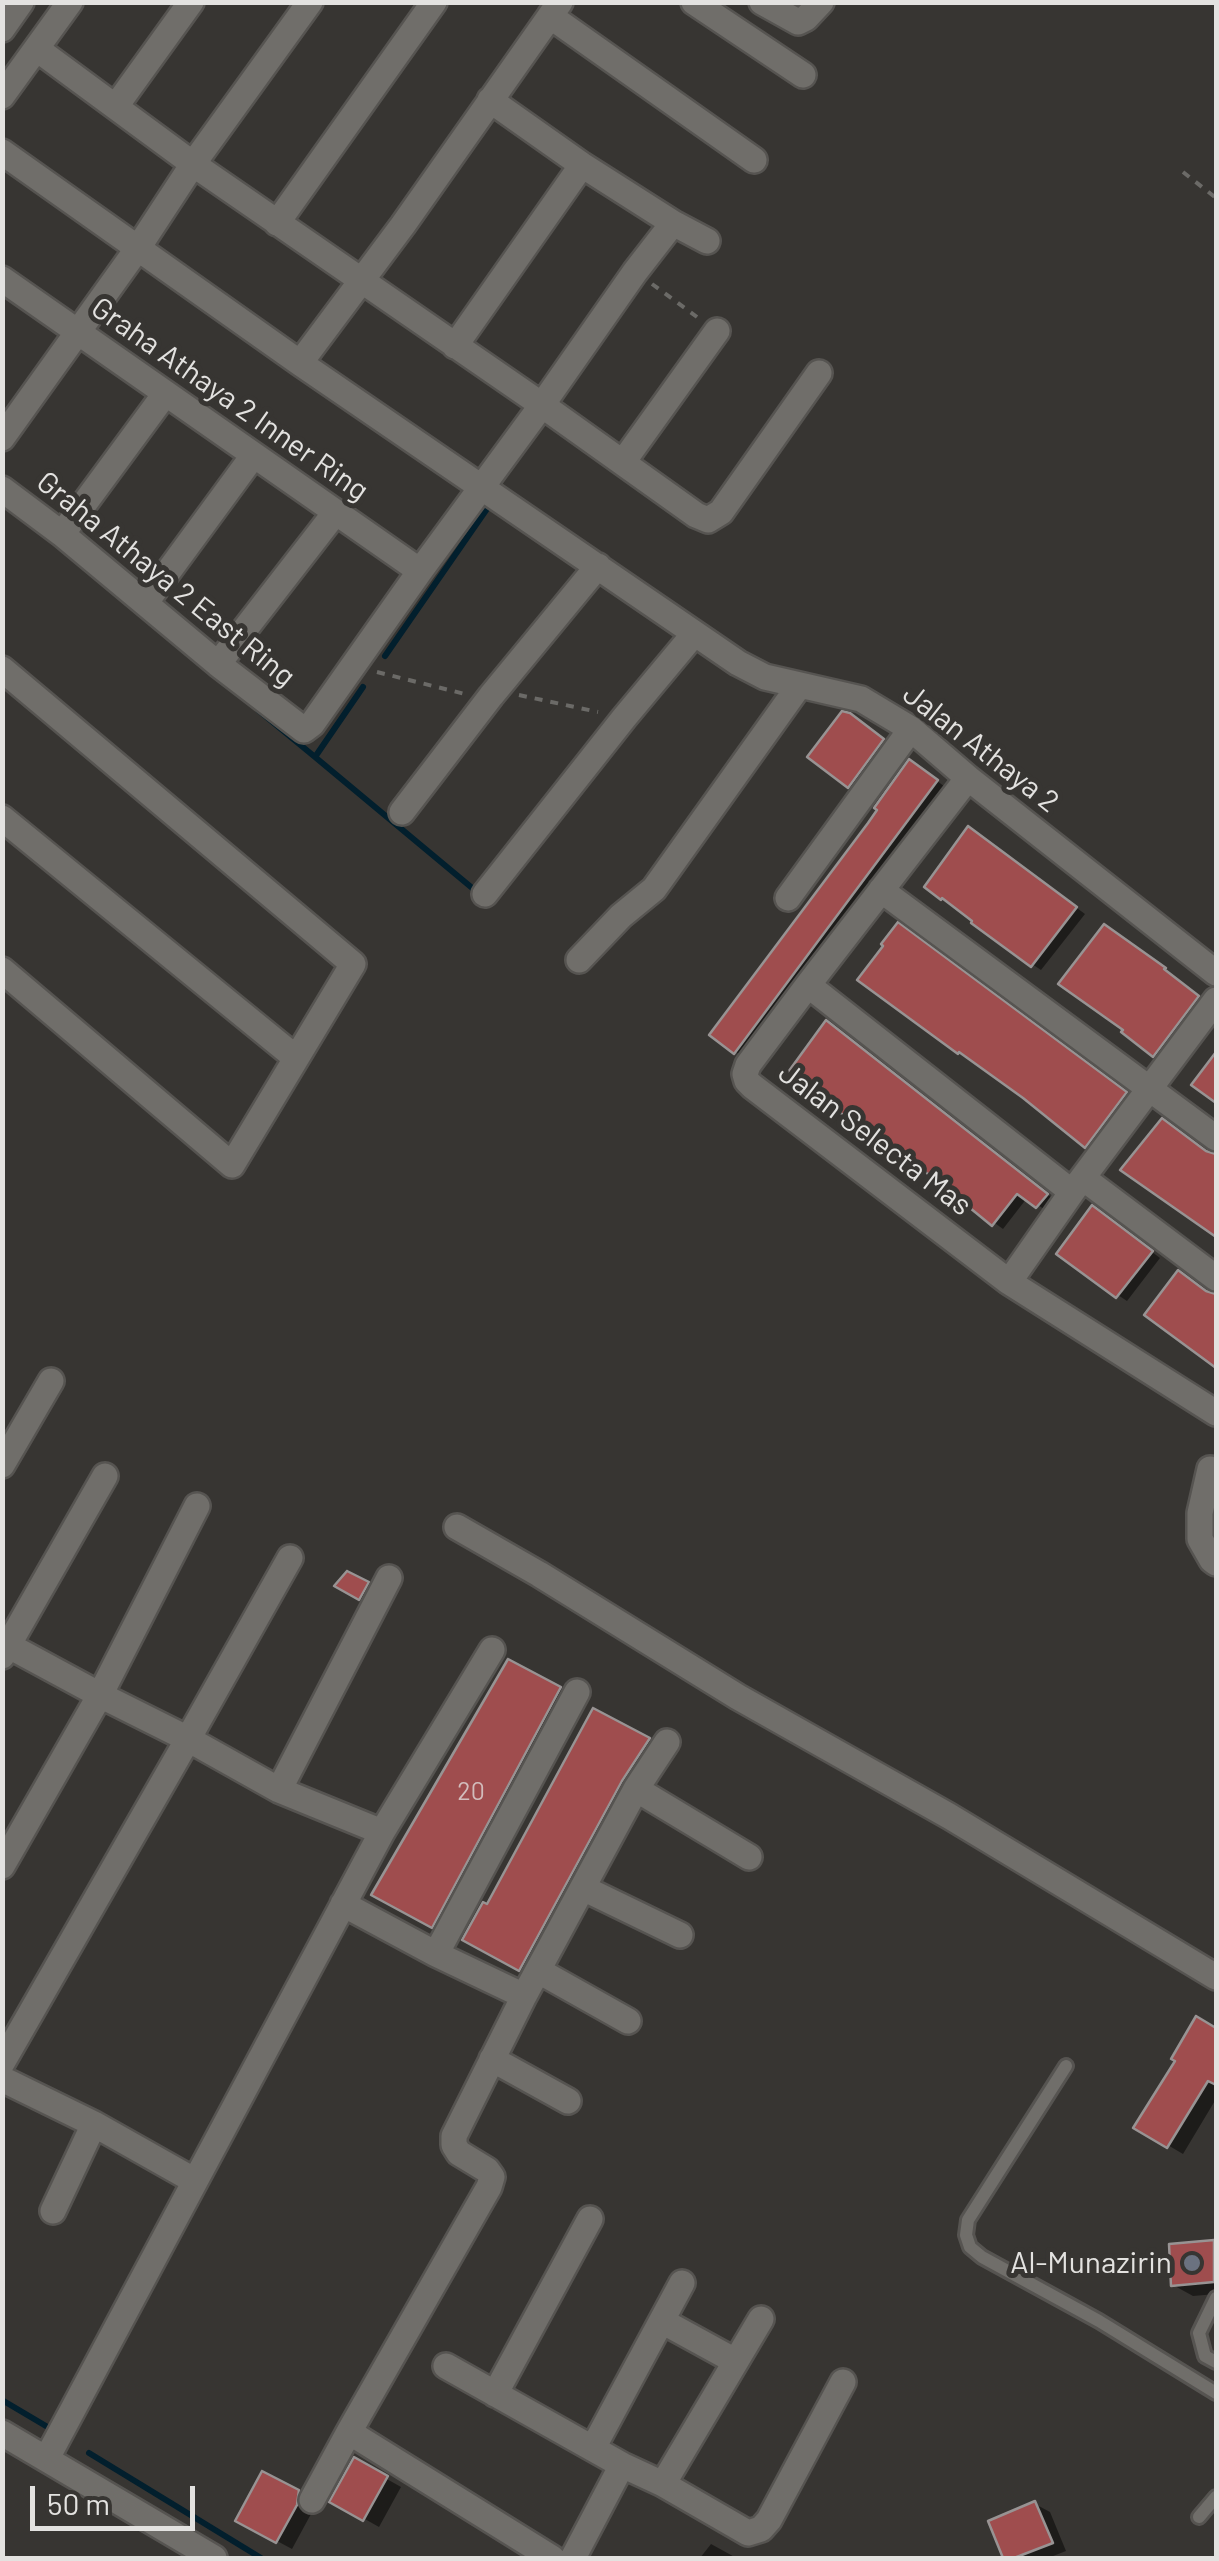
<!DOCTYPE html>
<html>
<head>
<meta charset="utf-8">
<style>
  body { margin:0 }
  #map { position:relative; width:1219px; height:2561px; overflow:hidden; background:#373532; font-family:Barlow,sans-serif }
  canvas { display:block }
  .frame { position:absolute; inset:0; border:5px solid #e3e2e0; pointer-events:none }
  .scale { position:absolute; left:30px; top:2486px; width:165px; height:45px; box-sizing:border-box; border:5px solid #e3e2e0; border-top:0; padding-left:12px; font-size:30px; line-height:35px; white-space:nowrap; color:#e3e2e0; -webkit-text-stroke:8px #373532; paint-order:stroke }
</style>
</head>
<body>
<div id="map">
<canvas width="1219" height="2561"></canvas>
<div class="frame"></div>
<div class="scale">50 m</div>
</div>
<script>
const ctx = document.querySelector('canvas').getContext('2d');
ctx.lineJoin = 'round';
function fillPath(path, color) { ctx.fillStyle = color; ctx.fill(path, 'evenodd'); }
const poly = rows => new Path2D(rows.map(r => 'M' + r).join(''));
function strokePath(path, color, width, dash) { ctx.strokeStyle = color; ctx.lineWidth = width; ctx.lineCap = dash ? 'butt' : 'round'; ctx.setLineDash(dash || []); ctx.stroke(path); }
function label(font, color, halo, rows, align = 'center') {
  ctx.font = font + ' Barlow,sans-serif'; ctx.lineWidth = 10; ctx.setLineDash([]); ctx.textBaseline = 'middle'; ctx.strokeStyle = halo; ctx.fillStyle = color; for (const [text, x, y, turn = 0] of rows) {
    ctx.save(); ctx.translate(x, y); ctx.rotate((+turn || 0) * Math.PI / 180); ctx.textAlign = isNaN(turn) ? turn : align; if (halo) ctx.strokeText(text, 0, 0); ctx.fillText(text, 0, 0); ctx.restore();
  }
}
fillPath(poly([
  [865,725,897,749,864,794,849,786],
  [919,767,945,787,745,1058,736,1052,713,1035],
  [978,835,1085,914,1041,970,1032,964],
  [907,931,1134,1099,1095,1151,1086,1146],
  [1114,932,1173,975,1172,976,1207,1003,1164,1060,1155,1055],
  [836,1028,1056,1201,1047,1211,1027,1198,1003,1229,959,1197],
  [1102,1214,1160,1258,1127,1301,1118,1295],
  [348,1574,371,1586,364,1600,338,1586],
  [509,1662,564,1691,436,1928,375,1894],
  [594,1712,652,1742,524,1971,465,1939,488,1908],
  [1197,2020,1216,2031,1216,2099,1183,2154,1137,2127,1178,2060],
  [1213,2243,1216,2245,1216,2294,1193,2296,1173,2285],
  [355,2461,401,2487,379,2527,333,2501],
  [263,2474,313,2501,311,2514,292,2549,238,2520],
  [1035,2504,1050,2512,1066,2551,1048,2558,1006,2558,991,2522],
  [711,2544,731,2555,736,2558,700,2558]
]), '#0007');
strokePath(poly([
  [385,656,491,503],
  [258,710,315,757,363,687],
  [315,757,477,892],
  [2,2400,51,2429],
  [89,2453,261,2558]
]), '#021f2d', 6);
const building = poly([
  [842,711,850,713,884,739,848,788,807,757,842,711],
  [909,759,938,780,734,1054,709,1035,868,823,877,810,874,808,909,759],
  [968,826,1077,907,1031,967,971,923,972,921,942,898,941,900,924,887,968,826],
  [898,922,1127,1092,1085,1148,1023,1098,959,1052,958,1054,857,980,883,946,881,944,898,922],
  [1104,924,1166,968,1164,969,1199,996,1153,1057,1121,1032,1123,1030,1058,984,1104,924],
  [826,1020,1048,1194,1036,1208,1017,1194,992,1226,931,1176,786,1075,826,1020],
  [1216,1052,1216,1103,1191,1085,1216,1052],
  [1162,1118,1206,1151,1216,1154,1216,1237,1120,1170,1162,1118],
  [1092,1205,1153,1251,1116,1298,1056,1254,1092,1205],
  [1178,1270,1206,1291,1216,1294,1216,1368,1144,1315,1178,1270],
  [347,1571,369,1582,359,1600,334,1586,347,1571],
  [508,1659,561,1687,432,1928,371,1895,508,1659],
  [593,1708,650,1738,622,1781,519,1971,462,1940,483,1902,487,1904,593,1708],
  [1196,2016,1216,2028,1216,2085,1208,2081,1167,2148,1133,2128,1175,2061,1171,2059,1196,2016],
  [1214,2240,1214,2282,1171,2286,1169,2244,1214,2240],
  [354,2457,388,2476,363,2521,329,2502,354,2457],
  [262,2471,299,2490,297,2505,276,2543,235,2521,262,2471],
  [1035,2501,1053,2543,1014,2558,1003,2558,988,2521,1035,2501]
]);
fillPath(building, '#9f4d4e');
strokePath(building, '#989393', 2.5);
const lane = poly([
  [1066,2066,968,2220,966,2235,970,2247,982,2257,1099,2321,1216,2393],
  [1216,2298,1199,2333,1205,2356,1216,2362],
  [1199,2517,1216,2497]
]);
const street = poly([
  [694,2,803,75],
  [762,2,798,22,806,18,821,2],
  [550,16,754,160],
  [2,29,21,2],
  [37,49,193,164,542,405,635,272,673,223,582,165,490,100],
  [2,96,70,2],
  [116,106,191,2],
  [2,152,300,363,738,663,765,677,861,699,911,729,968,778,1216,973],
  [277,223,434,2],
  [673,223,707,241],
  [2,279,420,571],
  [455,346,582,165],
  [300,363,403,225,560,2],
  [2,438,138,248,193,164,310,2],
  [623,462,717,331],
  [2,489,62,534,218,664,304,730,312,724,420,571,542,405,696,515,708,520,721,512,819,373],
  [62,534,165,394],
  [146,602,253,456],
  [218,664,335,513],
  [2,669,353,964,232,1165,2,970],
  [968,778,808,985,748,1065,745,1074,747,1081,752,1086,1009,1282],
  [402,812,491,696,598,566],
  [2,818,296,1058],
  [881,890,1216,1138],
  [485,894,624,718,694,634],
  [788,898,911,729],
  [579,960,621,916,654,889,799,686],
  [808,985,1072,1192],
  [1216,1000,1072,1192,1009,1282,1216,1413],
  [1083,1178,1216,1278],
  [2,1465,51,1381],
  [1210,1469,1200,1513,1200,1539,1212,1560,1216,1563],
  [457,1527,539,1574,738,1697,949,1816,1216,1977],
  [290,1558,188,1739,279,1790,382,1832],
  [2,1642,100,1695,197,1506],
  [2,1656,105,1476],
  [636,1789,749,1857],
  [279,1790,389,1578],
  [2,1866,100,1695,188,1739,2,2063],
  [583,1888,680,1935],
  [343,1904,436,1954,524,1996],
  [436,1954,577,1692],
  [539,1971,628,2021],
  [492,2059,568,2101],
  [2,2079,94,2124,195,2181],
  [53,2211,94,2124],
  [662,2321,735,2361],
  [446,2366,622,2465,573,2558],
  [495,2394,590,2219],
  [349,2432,489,2187,492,2177,487,2170,459,2153,454,2145,454,2136,524,1996,636,1789,667,1742],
  [2,2433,214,2558],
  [593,2448,682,2283],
  [47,2458,382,1832,492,1650],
  [622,2465,663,2484,748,2533,761,2529,769,2520,843,2382],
  [663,2484,761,2319],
  [312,2500,349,2432,552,2558]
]);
strokePath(lane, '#565451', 18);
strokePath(street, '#565451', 30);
strokePath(poly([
  [1183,172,1216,198],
  [652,284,697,317],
  [377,672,465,694],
  [519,695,598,712]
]), '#6b6a67', 4, [8, 8]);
strokePath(lane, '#706e6a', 12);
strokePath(street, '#706e6a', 25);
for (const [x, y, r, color] of [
  [1192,2263,10,"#6b7280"]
]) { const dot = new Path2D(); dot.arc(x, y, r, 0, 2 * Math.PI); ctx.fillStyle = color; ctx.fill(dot); strokePath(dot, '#373532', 4); }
label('25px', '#d2bdbc', null, [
  ["20",471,1792]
]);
label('30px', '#e3e2e0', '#373532', [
  ["Graha Athaya 2 Inner Ring",230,399,35],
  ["Graha Athaya 2 East Ring",166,579,39],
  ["Jalan Athaya 2",981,748,38],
  ["Jalan Selecta Mas",875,1139,37]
]);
label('30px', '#e3e2e0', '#373532', [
  ["Al-Munazirin",1172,2263]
], 'right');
</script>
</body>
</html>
